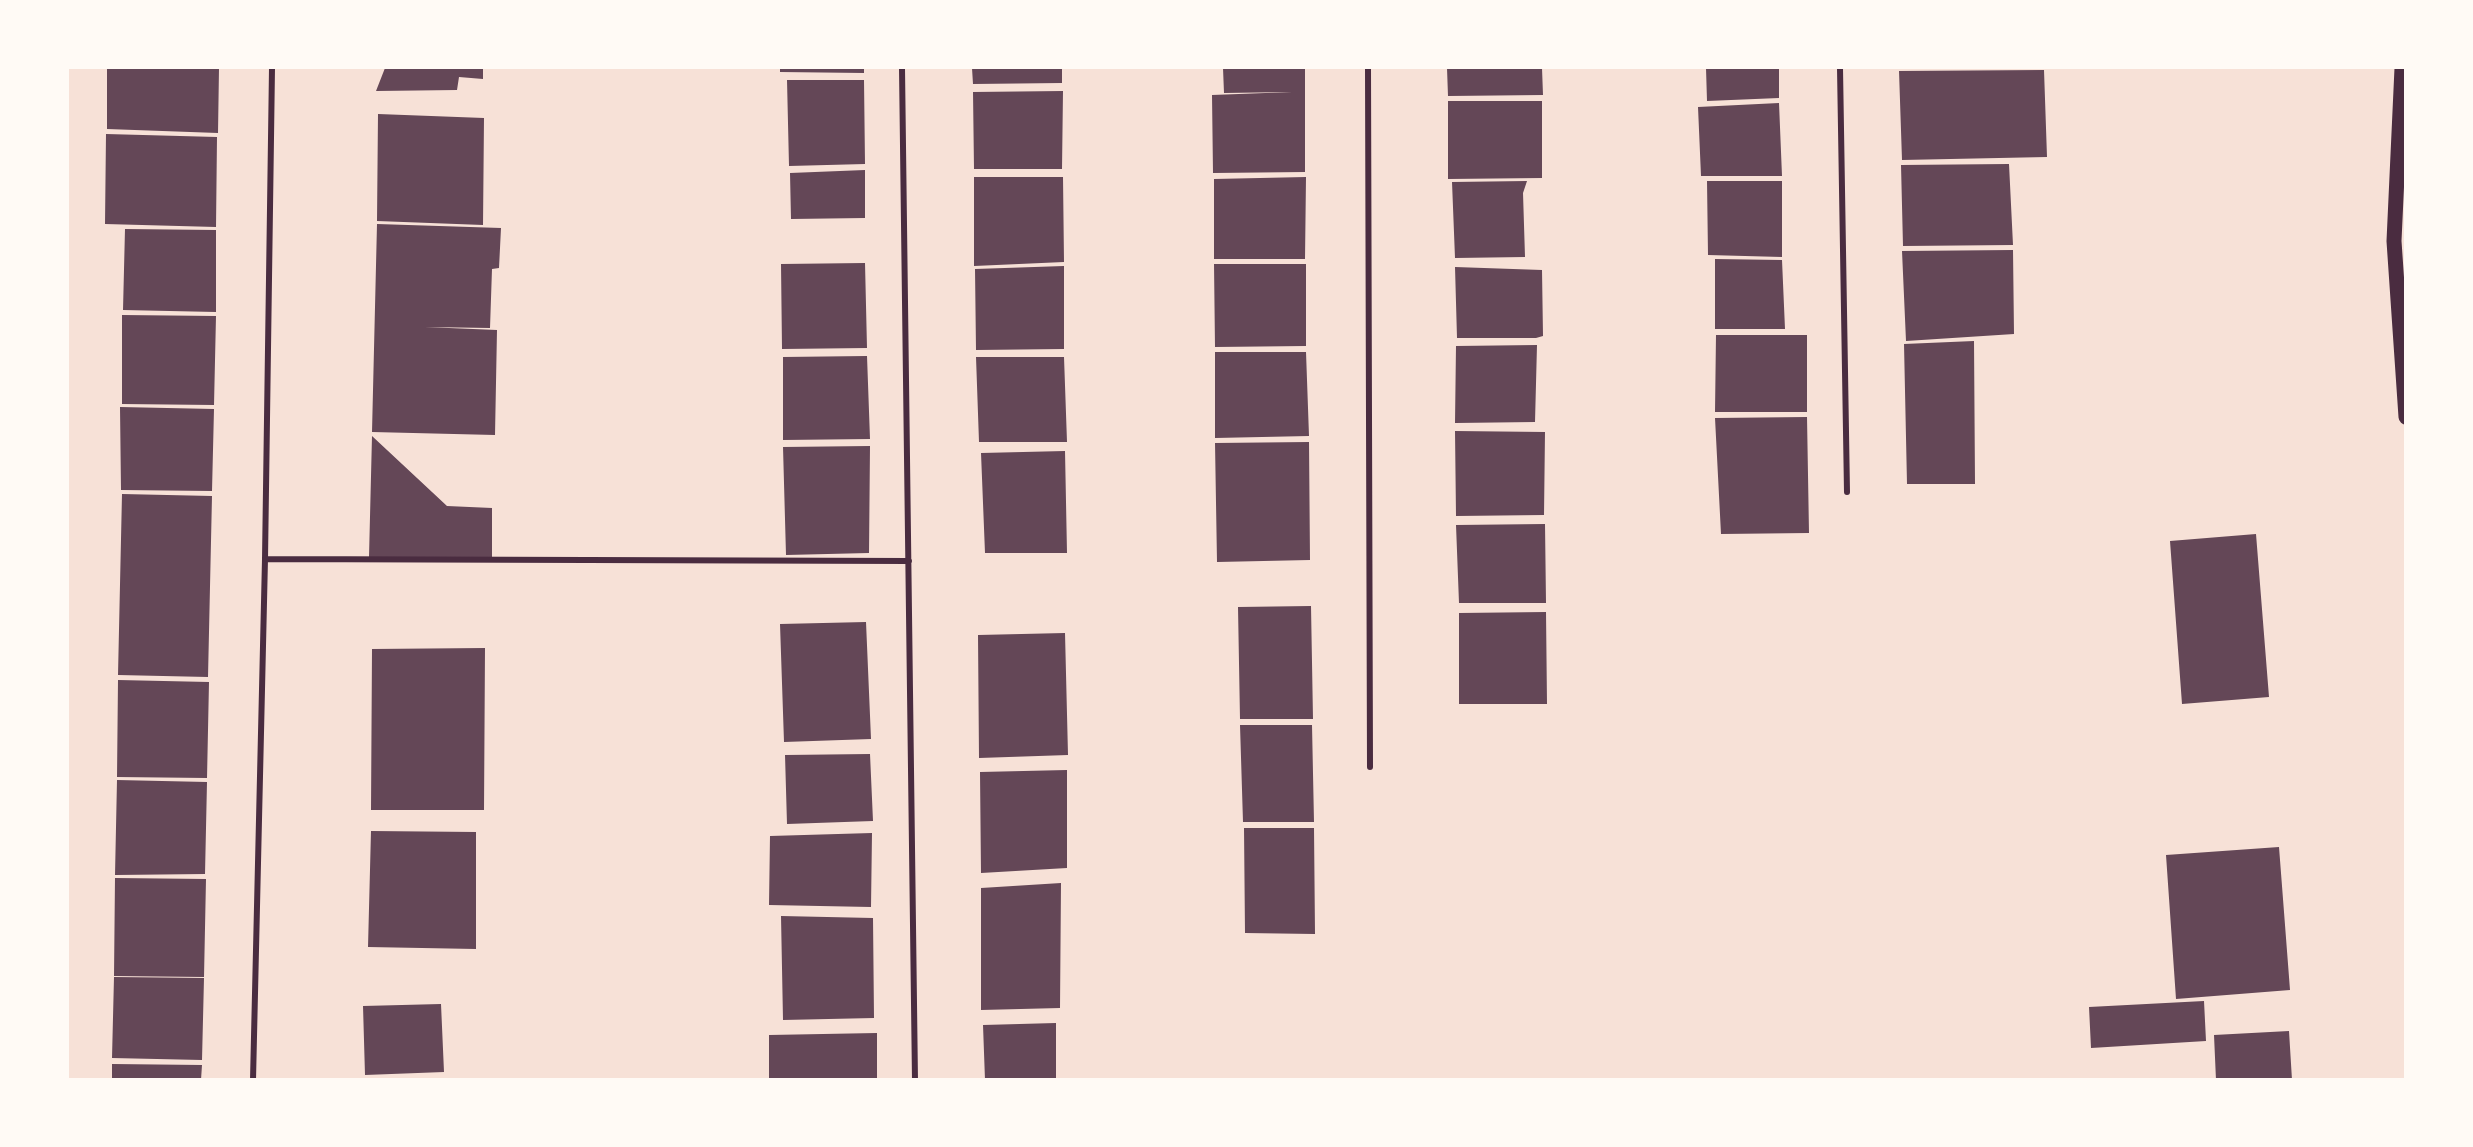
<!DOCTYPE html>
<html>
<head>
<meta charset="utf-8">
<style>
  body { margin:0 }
  #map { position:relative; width:2473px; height:1147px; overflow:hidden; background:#f7e1d7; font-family:Commissioner,sans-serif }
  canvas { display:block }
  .frame { position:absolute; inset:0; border:69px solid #fffaf5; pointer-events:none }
</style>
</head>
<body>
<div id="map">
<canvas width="2473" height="1147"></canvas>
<div class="frame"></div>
</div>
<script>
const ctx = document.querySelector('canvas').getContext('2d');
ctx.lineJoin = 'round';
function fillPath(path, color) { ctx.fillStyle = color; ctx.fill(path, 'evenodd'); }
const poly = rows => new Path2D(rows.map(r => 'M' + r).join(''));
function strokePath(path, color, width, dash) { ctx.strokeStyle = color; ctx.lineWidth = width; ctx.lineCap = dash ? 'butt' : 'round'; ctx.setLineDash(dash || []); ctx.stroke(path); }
fillPath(poly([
  [107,68,219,68,218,133,107,129],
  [385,68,483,68,483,79,459,77,457,90,376,91],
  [780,68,864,68,864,73,780,72],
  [972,68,1062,68,1062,83,973,84],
  [1223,68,1305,68,1305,172,1213,173,1212,95,1292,92,1224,93],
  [1447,68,1542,68,1543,95,1448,96],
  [1706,68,1779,68,1779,98,1707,101],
  [2044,70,2047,157,1902,160,1899,71],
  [787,80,864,80,865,164,789,166],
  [1063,91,1062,169,974,169,973,92],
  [1448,101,1542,101,1542,178,1448,179],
  [1779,103,1782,176,1701,176,1698,107],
  [378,114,484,118,483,225,377,221],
  [106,134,217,137,216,227,105,224],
  [2009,164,2013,245,1903,246,1901,165],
  [865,170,865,218,791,219,790,173],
  [974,177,1063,177,1064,262,974,266],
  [1306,177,1305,259,1214,259,1214,179],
  [1527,181,1523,193,1525,257,1455,258,1452,182],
  [1707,181,1782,181,1782,257,1708,255],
  [377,224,501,228,499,268,492,269,490,328,425,327,497,330,495,435,372,432],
  [125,229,216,230,216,312,123,310],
  [2013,250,2014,334,1906,341,1902,251],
  [1715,259,1782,260,1785,329,1715,329],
  [865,263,867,348,782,349,781,264],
  [1214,264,1306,264,1306,346,1215,347],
  [1064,266,1064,349,976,350,975,269],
  [1455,267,1542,270,1543,336,1536,338,1457,338],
  [122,315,216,316,214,405,122,404],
  [1716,335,1807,335,1807,412,1715,412],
  [1974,341,1975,484,1907,484,1904,344],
  [1537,345,1535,422,1455,423,1456,346],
  [1215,352,1306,352,1309,436,1215,438],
  [867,356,870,439,783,440,783,357],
  [976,357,1064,357,1067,442,979,442],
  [120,407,214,409,212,491,121,490],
  [1807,417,1809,533,1721,534,1715,418],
  [1455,431,1545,432,1544,515,1456,516],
  [372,436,447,506,492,508,492,561,369,557],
  [1309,442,1310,560,1217,562,1215,443],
  [870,446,869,553,786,555,783,447],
  [1065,451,1067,553,985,553,981,453],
  [122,494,212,496,208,677,118,675],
  [1545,524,1546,603,1459,603,1456,525],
  [2256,534,2269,697,2182,704,2170,541],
  [1311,606,1313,719,1240,719,1238,607],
  [1546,612,1547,704,1459,704,1459,613],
  [866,622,871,739,784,742,780,624],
  [1065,633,1068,755,979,758,978,635],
  [485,648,484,810,371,810,372,649],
  [118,680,209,682,207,778,117,777],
  [1240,725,1312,725,1314,822,1243,822],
  [870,754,873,821,787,824,785,755],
  [1067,770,1067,868,981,873,980,772],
  [117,780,207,782,205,874,115,875],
  [1244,828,1314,828,1315,934,1245,933],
  [371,831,476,832,476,949,368,947],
  [872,833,871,907,769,905,770,836],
  [2279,847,2290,990,2176,999,2166,855],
  [115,878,206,879,204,977,114,976],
  [1061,883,1060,1008,981,1010,981,888],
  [781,916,873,918,874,1018,783,1020],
  [114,977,204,978,202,1060,112,1058],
  [2204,1001,2206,1041,2091,1048,2089,1007],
  [441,1004,444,1072,365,1075,363,1006],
  [1056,1023,1056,1080,985,1080,983,1025],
  [2289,1031,2292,1080,2216,1080,2214,1035],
  [877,1033,877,1080,769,1080,769,1035],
  [112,1064,202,1065,201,1080,112,1080]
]), '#644757');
strokePath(poly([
  [902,68,915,1080],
  [1368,68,1370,767],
  [1840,68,1847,492],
  [265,559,909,561],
  [253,1080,265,559,272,68]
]), '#4a2c40', 6);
strokePath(poly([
  [2402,68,2394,241,2406,417]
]), '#4a2c40', 15);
</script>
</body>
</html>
